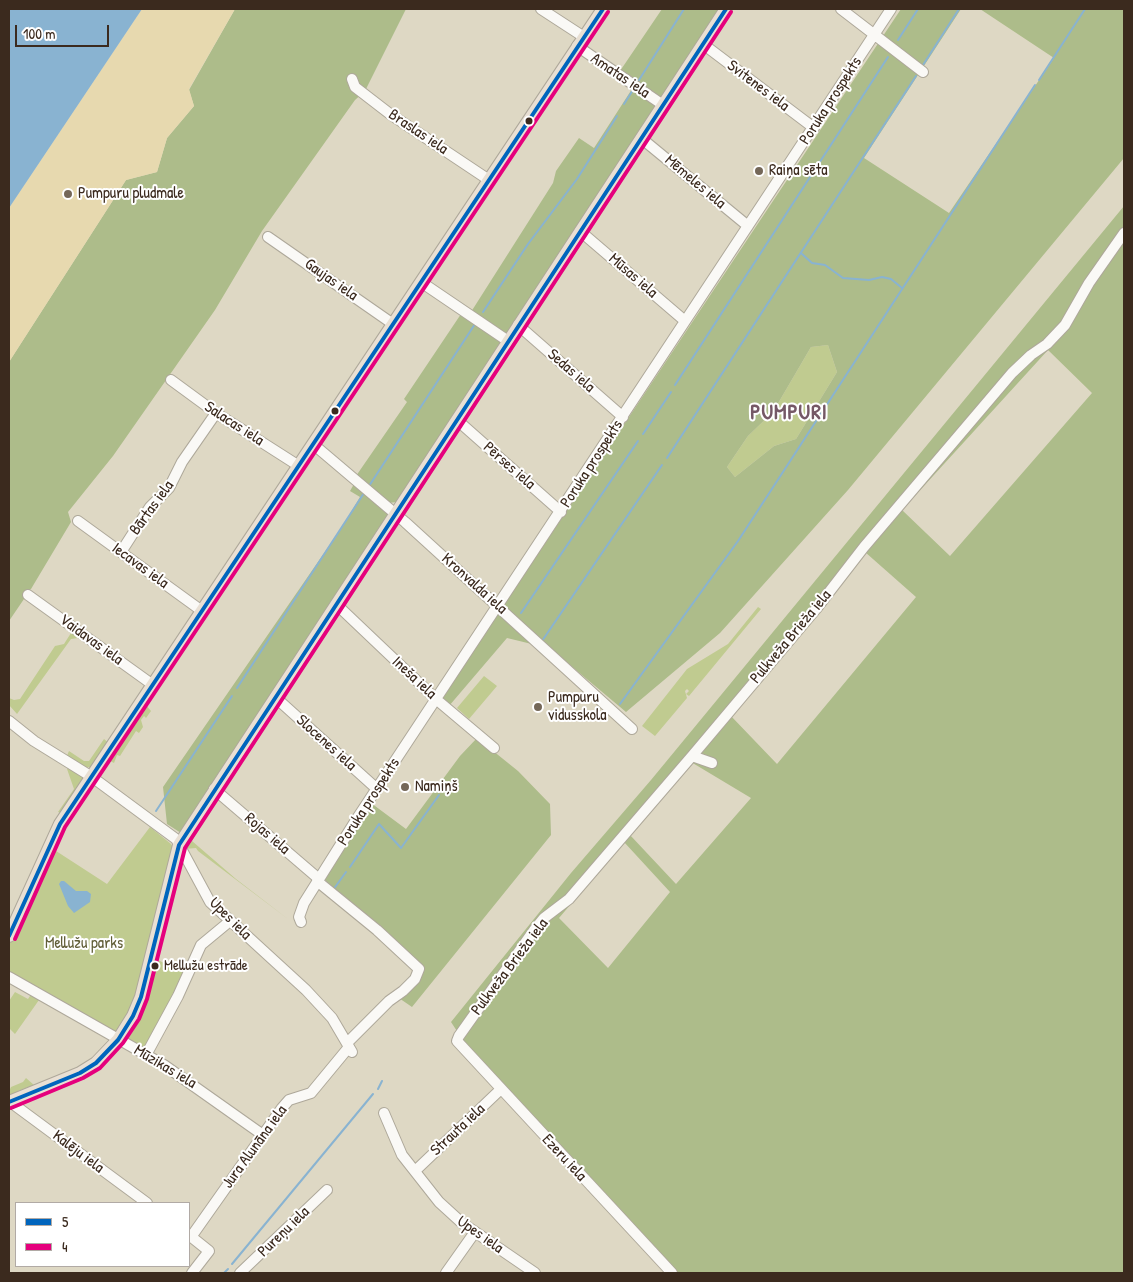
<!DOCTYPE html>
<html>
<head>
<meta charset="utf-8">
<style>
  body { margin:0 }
  #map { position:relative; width:1133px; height:1282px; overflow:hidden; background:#ded8c4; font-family:"Patrick Hand",sans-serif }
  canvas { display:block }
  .frame { position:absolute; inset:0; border:10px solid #3b2a1e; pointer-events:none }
  .legend { position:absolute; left:15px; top:1202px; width:175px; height:65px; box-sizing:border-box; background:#fff; border:1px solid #b1aaa5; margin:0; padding:6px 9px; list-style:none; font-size:15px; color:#3b2a1e }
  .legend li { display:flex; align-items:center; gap:10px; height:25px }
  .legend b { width:25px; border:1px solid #b1aaa5 }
  .scale { position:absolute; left:15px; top:25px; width:94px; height:22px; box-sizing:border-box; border:2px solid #3b2a1e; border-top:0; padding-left:6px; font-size:15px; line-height:18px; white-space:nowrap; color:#3b2a1e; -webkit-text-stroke:4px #fff; paint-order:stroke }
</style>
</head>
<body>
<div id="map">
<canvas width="1133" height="1282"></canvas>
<div class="frame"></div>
<ul class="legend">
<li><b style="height:6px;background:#0065bd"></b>5</li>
<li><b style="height:6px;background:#e5007d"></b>4</li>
</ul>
<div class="scale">100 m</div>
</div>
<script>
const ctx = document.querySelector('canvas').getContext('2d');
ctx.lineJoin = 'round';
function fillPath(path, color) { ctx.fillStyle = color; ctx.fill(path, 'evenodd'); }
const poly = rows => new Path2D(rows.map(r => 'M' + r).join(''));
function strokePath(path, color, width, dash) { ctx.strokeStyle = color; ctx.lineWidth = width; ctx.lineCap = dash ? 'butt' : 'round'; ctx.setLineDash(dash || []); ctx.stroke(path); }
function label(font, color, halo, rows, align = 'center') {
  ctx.font = font + ' "Patrick Hand",sans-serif'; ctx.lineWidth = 4; ctx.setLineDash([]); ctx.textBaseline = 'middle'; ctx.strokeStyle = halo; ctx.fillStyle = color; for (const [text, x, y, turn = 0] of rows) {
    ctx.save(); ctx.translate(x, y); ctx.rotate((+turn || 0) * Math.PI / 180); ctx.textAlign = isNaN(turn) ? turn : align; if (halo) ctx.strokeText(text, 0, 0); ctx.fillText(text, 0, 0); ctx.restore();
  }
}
fillPath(poly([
  [828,345,837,372,796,439,774,446,735,477,727,467,748,436,773,412,811,347],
  [758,607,761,609,689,696,686,694,689,691,687,689,685,691,687,698,655,736,642,726,687,669,728,644],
  [71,633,83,638,81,640,78,638,71,639,17,714,9,705,9,698,14,700,20,699,55,646,64,644],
  [484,676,497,686,469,719,457,708],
  [145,704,151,711,146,718,144,716,141,720,143,727,139,733,136,731,120,756,117,755,114,763,108,760],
  [104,739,110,744,92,768,88,767,86,770,66,758,69,751,84,761,89,761],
  [69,768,85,777,61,813,58,812,74,789,67,769],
  [201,822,192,841,236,879,288,919,198,851,196,848,184,849],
  [150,827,171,844,174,849,138,995,117,1033,9,974,9,945,53,849,107,884],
  [156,959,184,973,183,979,143,1050,126,1039,143,1007,157,965],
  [15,992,28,999,32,993,39,1000,15,1034,9,1028,9,1001],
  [26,1078,34,1085,18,1091,13,1096,10,1095,9,1091,11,1087,23,1082]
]), '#c0cb90');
fillPath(poly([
  [235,9,406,9,365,91,355,100,262,231,215,310,113,456,68,512,71,522,31,589,25,593,24,599,9,621,9,362,126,180,157,172,167,138,194,106,189,90],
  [662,9,722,9,662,98,620,71],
  [901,9,961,9,864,158,949,213,1054,58,980,9,1124,9,1124,158,848,490,720,633,626,712,545,644,540,646,507,638,449,706,444,701,443,696],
  [828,345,837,372,796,439,774,446,735,477,727,467,748,436,773,412,811,347],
  [632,89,656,103,657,108,510,331,504,333,471,312,553,183,556,171,579,138,594,148],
  [1124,206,1124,1273,676,1273,476,1060,451,1022,571,873,651,780],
  [1048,350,1092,393,950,556,902,510],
  [865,552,916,597,777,764,730,715],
  [691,762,751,798,676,884,630,835],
  [624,842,670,892,608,968,559,918],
  [461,314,496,336,502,343,398,502,387,503,356,476,407,402,404,399],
  [354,484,388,512,388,516,181,833,167,824,163,787,342,527,360,497,350,491],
  [477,738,518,771,550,804,551,835,412,1007,396,996,419,969,324,879,371,803,406,829,460,756]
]), '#adbc8a');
fillPath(poly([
  [142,9,235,9,189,89,194,106,167,138,157,172,126,180,9,362,9,208]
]), '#e7d9af');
fillPath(poly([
  [9,9,142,9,9,208],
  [61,881,64,881,76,891,87,891,91,894,90,902,74,913,68,906,59,884]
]), '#89b3d1');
strokePath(poly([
  [898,40,918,9],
  [923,65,959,9],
  [639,80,684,9],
  [1039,80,1085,9],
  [624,104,633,90],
  [801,253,812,263,825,265,843,278,869,280,882,277,891,279,902,288],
  [483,312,528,244,577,179,617,116],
  [675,385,888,57],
  [643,434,671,392],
  [667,458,916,76],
  [369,486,475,324],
  [521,613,638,441],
  [542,641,662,465],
  [237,688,364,493],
  [620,704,738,541,1035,85],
  [156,811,232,696],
  [350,867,379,824,401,848,439,795],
  [333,890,346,872],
  [378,1089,382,1081],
  [232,1264,373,1094],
  [224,1273,228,1269]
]), '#89b3d1', 2);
const minor = poly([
  [541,9,584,37],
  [841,9,923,72],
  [703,44,814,128],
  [577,46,663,105],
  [352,79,355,87,390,114,489,180],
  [641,138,748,226],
  [580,231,685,321],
  [268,237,393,324],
  [421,282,508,341],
  [518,325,623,417],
  [171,380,216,413,299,466],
  [457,420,561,512],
  [313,444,405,522,632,729],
  [78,521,202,611],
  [121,552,150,507,169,488,182,462,216,413],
  [28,595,153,685],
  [336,604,437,700,494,748],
  [275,697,377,789],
  [9,721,34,741,92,777,176,839,210,902,306,990,332,1018,352,1052],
  [692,756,712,763],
  [214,789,319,879],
  [317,881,377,930,419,969,415,979,403,991,389,1001,347,1043],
  [301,922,299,917,304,903,358,817,891,9],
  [9,977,164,1065,263,1135],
  [146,1055,178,996,201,945,230,921],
  [9,1101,147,1203],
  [384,1113,402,1155,439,1202,462,1223,535,1273],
  [415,1171,501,1089],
  [189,1235,209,1251,192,1273],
  [191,1237,282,1108,289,1100,311,1093,349,1047],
  [240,1273,327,1190],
  [446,1273,475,1232],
  [672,1273,457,1041,459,1036,535,929,544,918,569,899,692,756,816,609,864,547,1012,373,1031,355,1047,344,1065,325,1089,283,1124,233]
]);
const major = poly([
  [9,936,60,824,603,9],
  [9,1102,80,1073,96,1063,118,1040,133,1016,141,997,179,845,726,9]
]);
strokePath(minor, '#aea89a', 12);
strokePath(major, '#aea89a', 14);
strokePath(minor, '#faf9f6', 10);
strokePath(major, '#e9e0d4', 12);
strokePath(poly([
  [9,936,60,824,603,9],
  [9,1102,80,1073,96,1063,118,1040,133,1016,141,997,179,845,726,9]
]), '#0065bd', 4);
strokePath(poly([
  [15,939,65,827,608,12],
  [11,1108,83,1078,100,1068,123,1043,139,1019,147,999,185,848,731,12]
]), '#e5007d', 4);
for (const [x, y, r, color] of [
  [529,121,4.5,"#3b2a1e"],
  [759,171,5,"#746758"],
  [68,194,5,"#746758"],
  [335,411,4.5,"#3b2a1e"],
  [538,707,5,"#746758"],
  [405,787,5,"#746758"],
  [155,966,4.5,"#3b2a1e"]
]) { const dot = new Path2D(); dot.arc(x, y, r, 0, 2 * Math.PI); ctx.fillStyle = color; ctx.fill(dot); strokePath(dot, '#fff', 2); }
label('15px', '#3b2a1e', '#fff', [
  ["Mellužu estrāde",164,966]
], 'left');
label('16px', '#3b2a1e', '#fff', [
  ["Amatas iela",620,76,34],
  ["Svitenes iela",758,86,37],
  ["Poruka prospekts",831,101,-57],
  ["Braslas iela",418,132,34],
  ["Mēmeles iela",695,182,40],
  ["Mūsas iela",633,276,41],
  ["Gaujas iela",331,280,35],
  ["Sedas iela",571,371,41],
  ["Salacas iela",234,424,33],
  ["Poruka prospekts",592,464,-57],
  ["Pērses iela",509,466,41],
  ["Bārtas iela",152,508,-54],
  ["Iecavas iela",140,566,36],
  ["Kronvalda iela",474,584,42],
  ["Pulkveža Brieža iela",791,637,-50],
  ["Vaidavas iela",91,640,36],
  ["Ineša iela",414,678,43],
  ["Slocenes iela",326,743,42],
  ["Poruka prospekts",369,802,-57],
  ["Rojas iela",267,834,41],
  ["Upes iela",230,919,45],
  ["Pulkveža Brieža iela",510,967,-53],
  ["Mūzikas iela",165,1067,31],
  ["Strauta iela",458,1130,-43],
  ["Jura Alunāna iela",255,1147,-54],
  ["Kalēju iela",78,1152,37],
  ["Ezeru iela",564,1158,47],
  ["Pureņu iela",284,1232,-44],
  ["Upes iela",480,1235,35]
]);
label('16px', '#3b2a1e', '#fff', [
  ["Raiņa sēta",769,171],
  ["Pumpuru pludmale",78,194],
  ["Pumpuru",548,698],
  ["vidusskola",548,716],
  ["Namiņš",415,787]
], 'left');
label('16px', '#615e37', '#fff', [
  ["Mellužu parks",84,944]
]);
ctx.letterSpacing = '1px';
label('bold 21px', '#755866', '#fff', [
  ["PUMPURI",789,413]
]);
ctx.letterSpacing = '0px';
</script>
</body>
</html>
